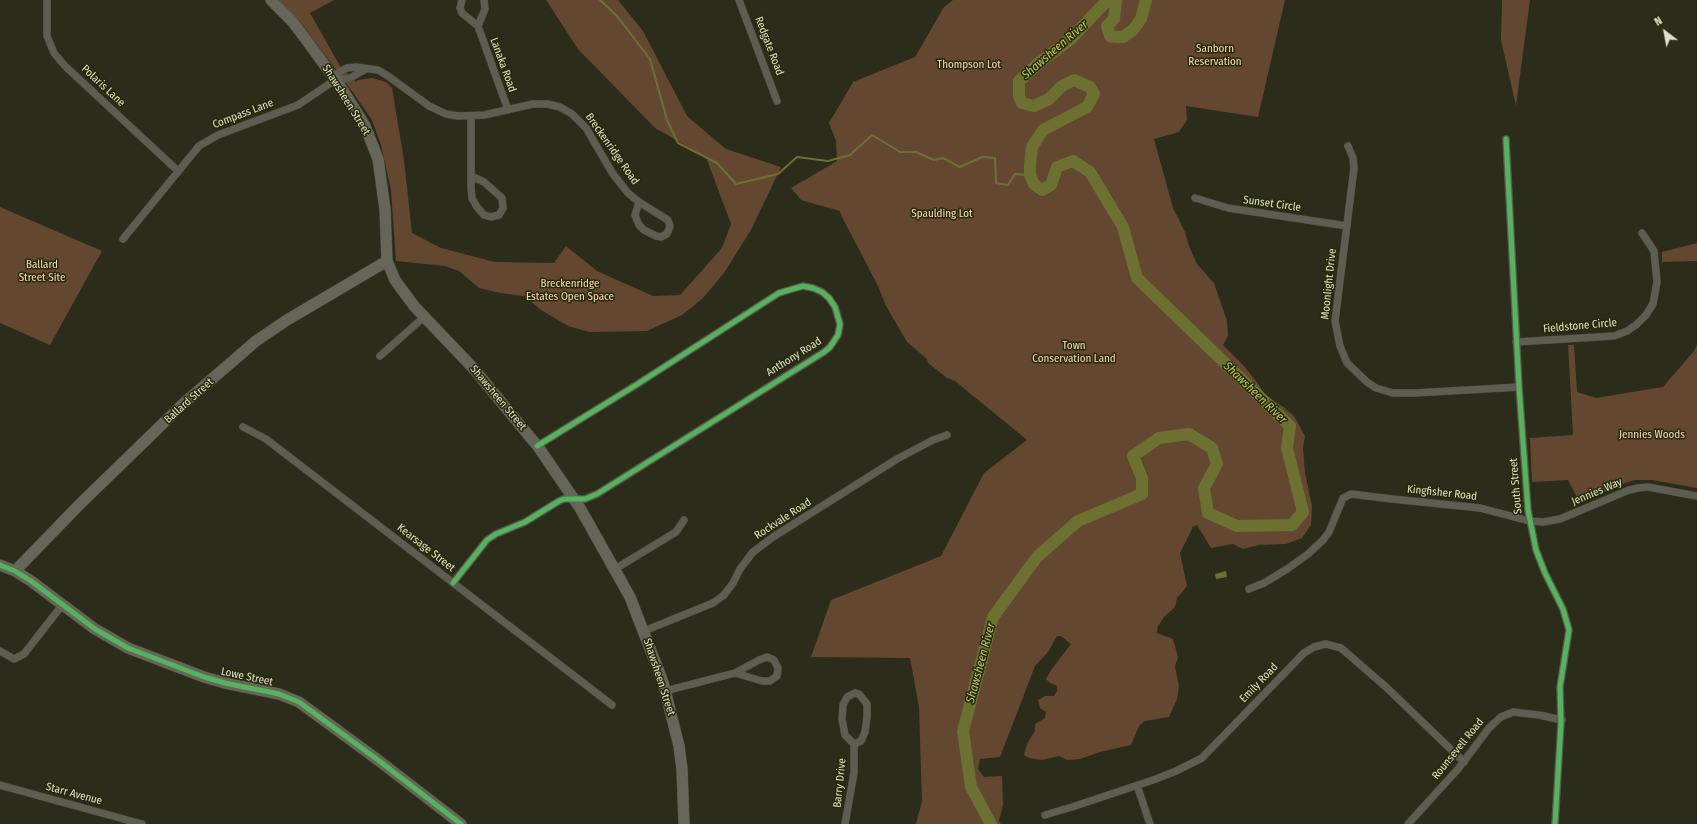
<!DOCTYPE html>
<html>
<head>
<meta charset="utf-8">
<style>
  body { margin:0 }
  #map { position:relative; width:1697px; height:824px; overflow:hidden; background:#2b2c19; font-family:"Fira Sans Condensed",sans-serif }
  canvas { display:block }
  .north { position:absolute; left:1645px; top:12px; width:40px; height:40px; -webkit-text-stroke:3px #272a07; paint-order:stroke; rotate:328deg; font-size:11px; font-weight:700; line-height:16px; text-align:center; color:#dee1cd }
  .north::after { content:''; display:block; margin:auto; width:14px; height:18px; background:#dee1cd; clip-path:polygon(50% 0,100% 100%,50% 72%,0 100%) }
</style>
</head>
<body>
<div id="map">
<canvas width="1697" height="824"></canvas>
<div class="north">N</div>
</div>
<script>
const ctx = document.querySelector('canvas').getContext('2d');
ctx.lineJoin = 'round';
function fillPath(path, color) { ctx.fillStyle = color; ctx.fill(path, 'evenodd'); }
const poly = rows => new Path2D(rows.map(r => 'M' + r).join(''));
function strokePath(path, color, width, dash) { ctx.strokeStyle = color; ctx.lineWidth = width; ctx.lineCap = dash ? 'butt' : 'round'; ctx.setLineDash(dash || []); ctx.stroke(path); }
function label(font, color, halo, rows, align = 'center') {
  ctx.font = font + ' "Fira Sans Condensed",sans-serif'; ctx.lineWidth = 3; ctx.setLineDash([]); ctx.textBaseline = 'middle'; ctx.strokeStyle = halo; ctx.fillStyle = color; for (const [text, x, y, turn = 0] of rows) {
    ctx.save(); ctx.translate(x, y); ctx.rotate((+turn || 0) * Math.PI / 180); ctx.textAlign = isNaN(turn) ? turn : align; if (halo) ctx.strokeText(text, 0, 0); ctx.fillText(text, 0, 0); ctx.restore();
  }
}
fillPath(poly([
  [279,0,334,0,310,13,340,66,356,82,358,80,372,78,386,82,392,88,404,160,412,233,441,248,495,262,554,263,566,246,597,271,653,296,680,295,722,248,731,224,706,157,655,128,578,49,546,0,618,0,643,31,687,116,726,149,781,167,751,230,724,273,703,298,682,315,647,331,590,332,568,326,541,310,524,296,500,293,479,288,459,271,445,266,396,261,391,190,381,145,372,120,352,91,298,19],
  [953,0,1285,0,1258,117,1186,106,1187,120,1179,132,1154,139,1173,208,1185,232,1189,246,1197,264,1214,283,1227,321,1228,336,1223,345,1244,366,1259,385,1264,394,1282,406,1294,416,1305,436,1303,448,1305,473,1312,506,1311,525,1302,538,1286,544,1259,545,1243,549,1233,544,1211,548,1197,525,1193,527,1180,553,1187,586,1177,598,1175,607,1164,617,1158,626,1157,633,1173,639,1178,657,1175,667,1179,686,1177,699,1169,717,1145,721,1139,726,1131,745,1100,752,1080,759,1067,760,1059,756,1042,760,1029,758,1024,755,1027,744,1035,731,1035,724,1045,718,1046,712,1040,708,1038,700,1045,696,1054,696,1057,691,1057,686,1050,683,1046,679,1051,670,1071,644,1061,636,1057,636,1048,652,1035,666,1000,757,980,759,978,769,984,777,1002,776,1003,805,999,821,1001,824,916,824,922,801,919,707,910,658,811,657,831,600,941,556,984,473,1027,440,955,381,947,378,928,363,927,359,907,342,886,306,878,286,841,215,840,211,801,200,791,188,837,161,836,141,829,123,853,82,915,57,944,7],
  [1502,0,1530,0,1516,106,1501,40],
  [0,207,102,251,50,345,0,323],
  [1697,243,1697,261,1662,262,1662,252],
  [1568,345,1574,345,1577,392,1596,398,1663,387,1694,351,1697,345,1697,488,1652,480,1635,480,1622,484,1580,503,1568,480,1532,482,1530,438,1573,435]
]), '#644731');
fillPath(poly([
  [1226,571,1227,577,1216,579,1215,574]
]), '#6c7132');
strokePath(poly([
  [600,0,617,16,650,59,667,120,678,143,717,163,736,184,778,174,797,157,828,161,850,155,872,135,900,152,916,152,934,160,943,158,960,167,982,157,995,158,996,183,1008,185,1015,174,1030,175]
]), '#6c7132', 2);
strokePath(poly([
  [1116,0,1114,19,1107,26,1110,36,1116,37,1123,37,1133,30,1141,19,1146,0],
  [991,824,971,787,963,731,993,617,1037,557,1078,521,1142,494,1142,478,1133,456,1159,438,1189,434,1212,448,1217,464,1204,488,1208,513,1237,526,1292,525,1303,512,1287,448,1290,426,1137,278,1123,227,1090,172,1073,161,1057,167,1051,185,1042,190,1034,184,1030,175,1030,165,1032,147,1043,130,1087,107,1094,94,1090,87,1074,80,1062,86,1049,99,1034,106,1022,103,1019,96,1019,81,1040,62,1071,39,1096,12,1108,0]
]), '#6c7132', 12);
const street = poly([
  [47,0,47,36,54,53,65,66,178,171],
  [462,0,460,8,462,13,478,26,508,110],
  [739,0,777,101],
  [478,26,485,9,484,0],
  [335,80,339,72,347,68,356,67,378,70,388,76,429,106,446,114,458,116,484,115,533,104,547,104,560,107,572,114,586,128,613,174,628,193,639,202,668,220,670,226,667,234,661,237,656,236,644,230,639,225,635,215,639,202],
  [335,80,350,78,366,69],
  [1506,139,1519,387,1528,510,1536,550,1545,573,1563,609,1569,630,1560,687,1561,723,1555,824],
  [1348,146,1353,158,1354,168,1335,321,1340,346,1347,363,1367,382,1376,388,1393,393,1415,393,1519,387],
  [471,176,484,182,502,198,503,208,499,215,491,217,484,215,477,207,472,198,471,188,471,117],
  [1195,198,1228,208,1347,226],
  [123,239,199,146,218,135,298,105,335,80],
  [1516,342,1614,336,1627,331,1636,325,1646,315,1653,304,1657,282,1654,251,1642,233],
  [380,356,424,317],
  [243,427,266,439,612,705],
  [615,569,676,532,684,520],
  [453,583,487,540,496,534,525,522,559,501,564,499,585,499,597,494,824,352,830,347,838,335,840,324,835,307,829,298,822,292,813,288,803,286,779,293,636,385,537,446],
  [1249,589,1264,583,1287,569,1308,554,1323,540,1329,532,1343,498,1351,494,1392,499,1480,508,1530,521,1543,522,1560,519,1629,490,1638,488,1648,487,1697,496],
  [644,631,713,603,724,595,733,583,740,569,753,552,773,537,897,459,933,440,947,435],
  [0,651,14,659,24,654,63,604],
  [665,691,735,673,762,681,770,681,777,676,778,668,774,660,767,657,759,660,735,673],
  [855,693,859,694,867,704,867,717,865,732,861,741,854,744,845,735,842,719,843,705,847,697,855,693],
  [0,785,142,824],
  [1137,785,1150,824],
  [1045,815,1072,807,1156,779,1176,771,1202,758,1304,653,1314,647,1326,644,1341,648,1386,687,1464,762],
  [845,824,854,773,854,744],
  [1408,824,1458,769,1489,728,1501,717,1513,712,1539,715,1562,720]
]);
const secondary = poly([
  [271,0,292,21,310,45,342,89,365,126,378,159,385,209,387,261,395,280,414,306,474,369,539,448,580,508,630,597,663,682,679,746,682,769,684,824],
  [0,565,15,571,31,581,95,629,128,648,204,677,225,683,279,694,299,702,378,760,461,824],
  [15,571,80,504,183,404,256,341,287,320,387,261]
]);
strokePath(street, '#47493a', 8);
strokePath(secondary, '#47493a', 12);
strokePath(street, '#5d5e51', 7);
strokePath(secondary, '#66655a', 11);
strokePath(poly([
  [1506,139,1519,387,1528,510,1536,550,1545,573,1563,609,1569,630,1560,687,1561,723,1555,824],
  [0,565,15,571,31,581,95,629,128,648,204,677,225,683,279,694,299,702,378,760,461,824],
  [453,583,487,540,496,534,525,522,559,501,564,499,585,499,597,494,824,352,830,347,838,335,840,324,835,307,829,298,822,292,813,288,803,286,779,293,636,385,537,446]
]), '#56b35d', 5);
label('11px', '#dee1cd', '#272a07', [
  ["Redgate Road",769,46,69],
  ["Lanaka Road",503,65,70],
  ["Polaris Lane",103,86,43],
  ["Shawsheen Street",346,100,58],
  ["Compass Lane",243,114,-21],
  ["Breckenridge Road",612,149,55],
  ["Sunset Circle",1272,204,8],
  ["Moonlight Drive",1329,284,-84],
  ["Fieldstone Circle",1580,326,-5],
  ["Anthony Road",794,357,-32],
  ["Shawsheen Street",498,398,50],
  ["Ballard Street",189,401,-42],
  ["South Street",1516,486,-95],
  ["Jennies Way",1597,492,-23],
  ["Kingfisher Road",1442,493,6],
  ["Rockvale Road",783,519,-33],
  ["Kearsage Street",426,548,38],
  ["Lowe Street",247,677,12],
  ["Shawsheen Street",659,677,72],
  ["Emily Road",1259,683,-46],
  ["Rounsevell Road",1458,749,-51],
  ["Barry Drive",840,783,-84],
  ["Starr Avenue",74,794,15]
]);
label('11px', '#fad7c1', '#272a07', [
  ["Sanborn",1215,49],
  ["Reservation",1215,62],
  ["Thompson Lot",969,65],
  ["Spaulding Lot",942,214],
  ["Ballard",42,265],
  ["Street Site",42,278],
  ["Breckenridge",570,284],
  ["Estates Open Space",570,297],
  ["Town",1074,346],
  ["Conservation Land",1074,359],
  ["Jennies Woods",1652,435]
]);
label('italic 12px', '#bfc867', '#272a07', [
  ["Shawsheen River",1055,50,-41],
  ["Shawsheen River",1255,393,44],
  ["Shawsheen River",981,663,-75]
]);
</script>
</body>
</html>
